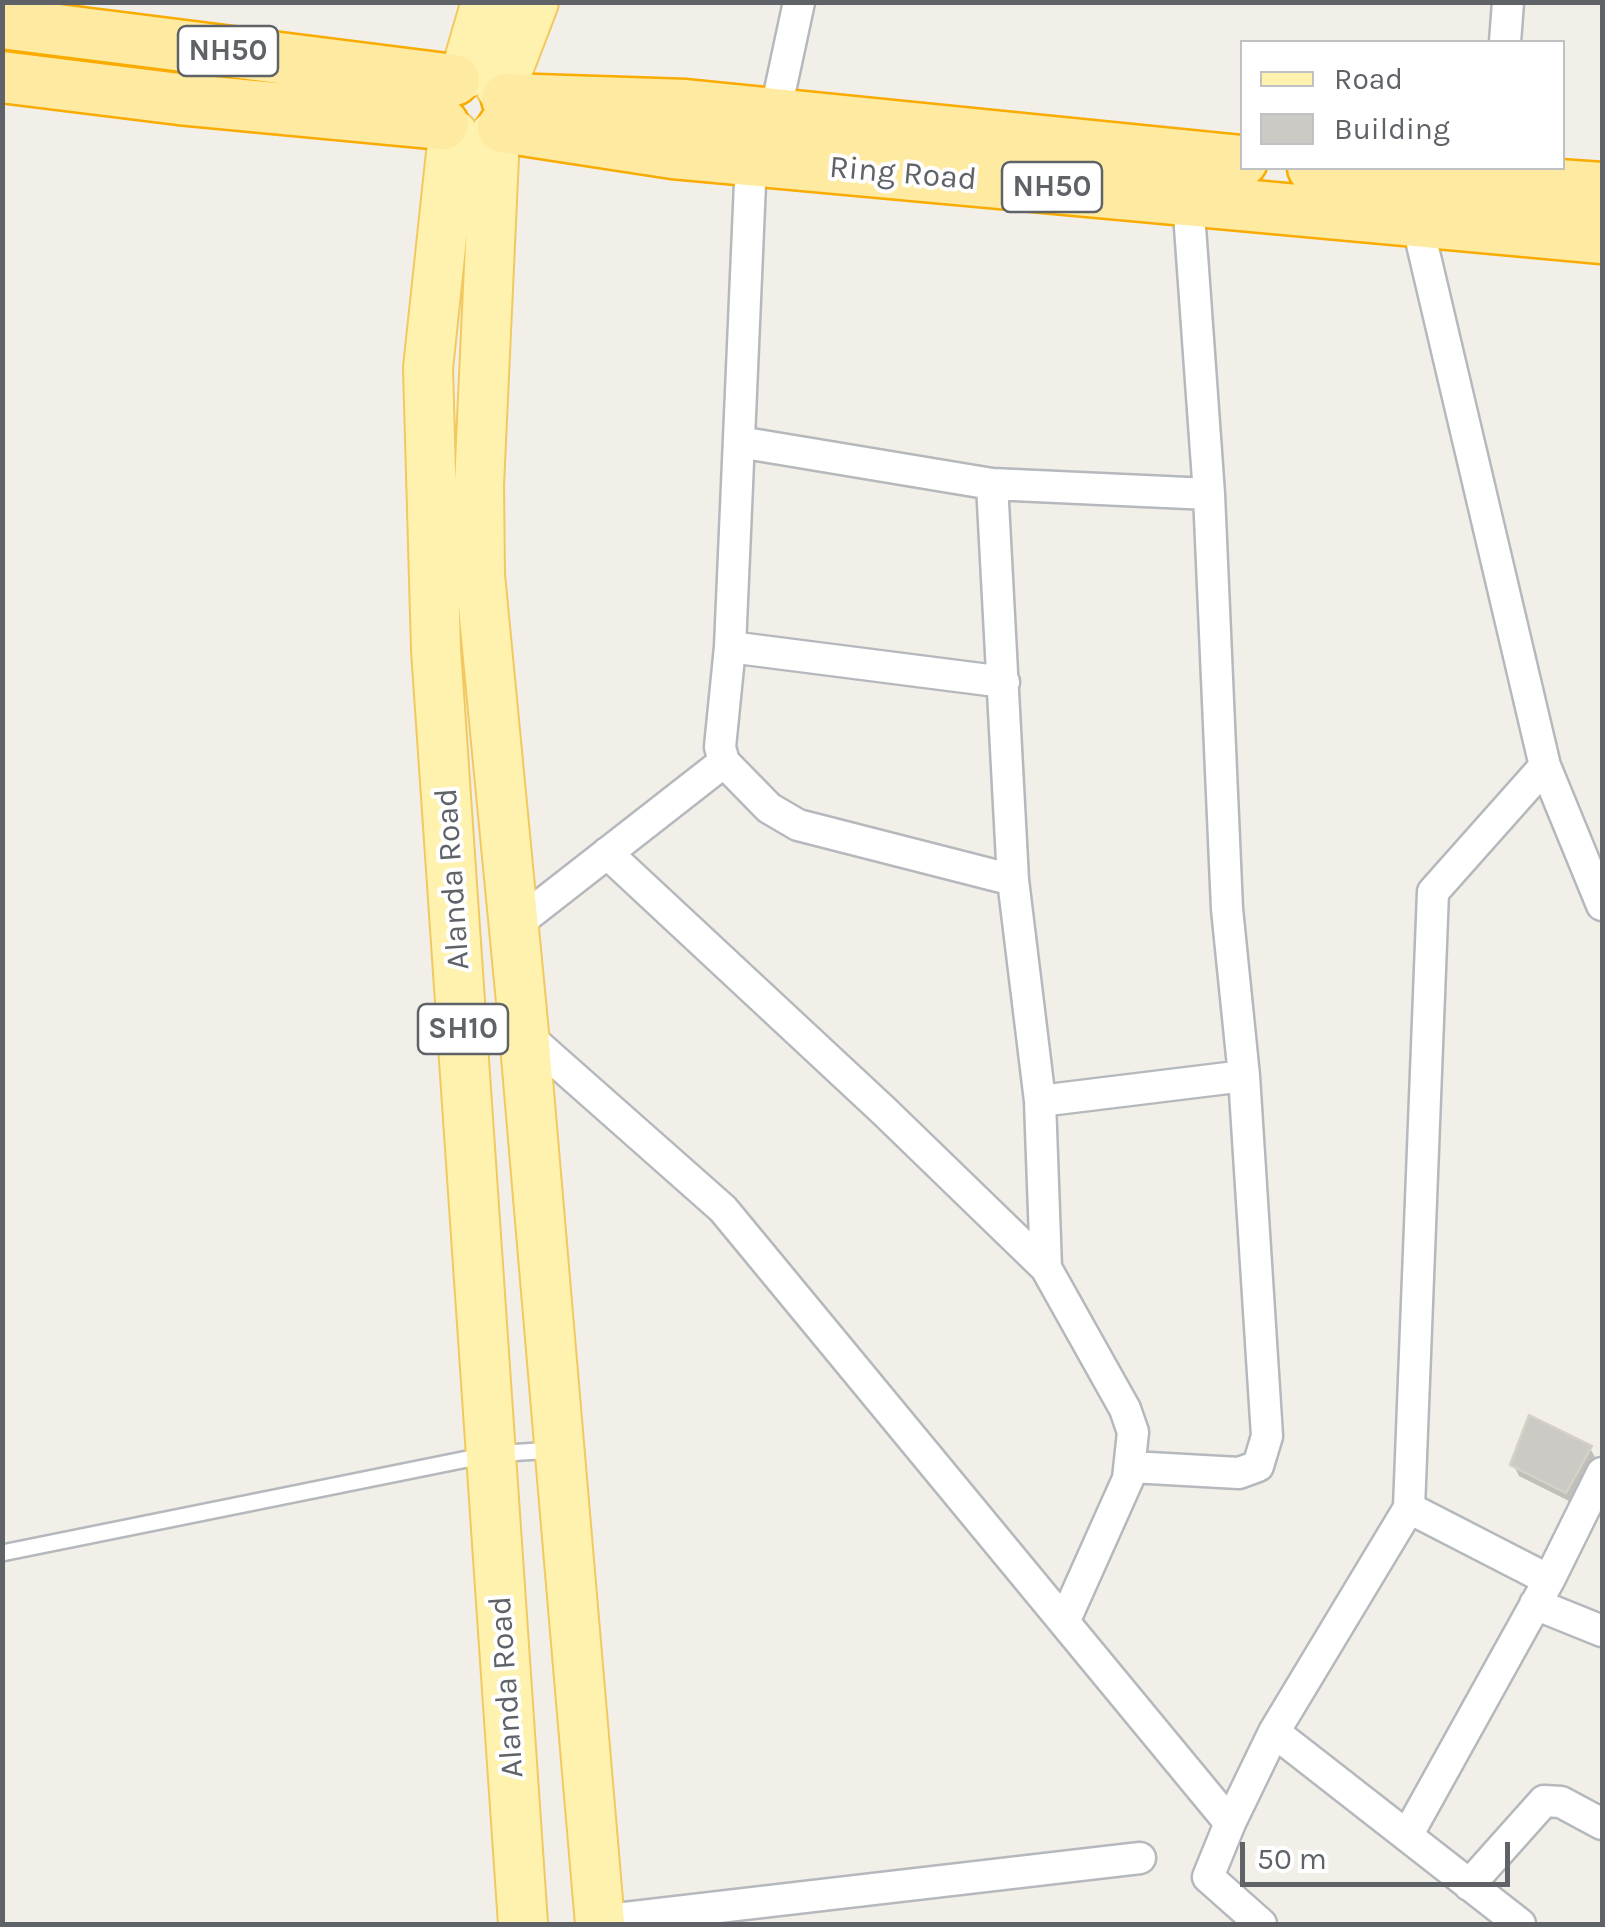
<!DOCTYPE html>
<html>
<head>
<meta charset="utf-8">
<style>
  body { margin:0 }
  #map { position:relative; width:1605px; height:1927px; overflow:hidden; background:#f1efe8; font-family:Karla,sans-serif }
  canvas { display:block }
  .frame { position:absolute; inset:0; border:5px solid #5f6368; pointer-events:none }
  .legend { position:absolute; left:1240px; top:40px; width:325px; height:130px; box-sizing:border-box; background:#fff; border:2px solid #bfc1c3; margin:0; padding:12px 18px; list-style:none; font-size:30px; color:#5f6368 }
  .legend li { display:flex; align-items:center; gap:20px; height:50px }
  .legend b { width:50px; border:2px solid #bfc1c3 }
  .scale { position:absolute; left:1240px; top:1842px; width:270px; height:45px; box-sizing:border-box; border:5px solid #5f6368; border-top:0; padding-left:12px; font-size:30px; line-height:35px; white-space:nowrap; color:#5f6368; -webkit-text-stroke:8px #fff; paint-order:stroke }
</style>
</head>
<body>
<div id="map">
<canvas width="1605" height="1927"></canvas>
<div class="frame"></div>
<ul class="legend">
<li><b style="height:12px;background:#fff2af"></b>Road</li>
<li><b style="height:28px;background:#cccac5"></b>Building</li>
</ul>
<div class="scale">50 m</div>
</div>
<script>
const ctx = document.querySelector('canvas').getContext('2d');
ctx.lineJoin = 'round';
function fillPath(path, color) { ctx.fillStyle = color; ctx.fill(path, 'evenodd'); }
const poly = rows => new Path2D(rows.map(r => 'M' + r).join(''));
function strokePath(path, color, width, dash) { ctx.strokeStyle = color; ctx.lineWidth = width; ctx.lineCap = dash ? 'butt' : 'round'; ctx.setLineDash(dash || []); ctx.stroke(path); }
function label(font, color, halo, rows, align = 'center') {
  ctx.font = font + ' Karla,sans-serif'; ctx.lineWidth = 8; ctx.setLineDash([]); ctx.textBaseline = 'middle'; ctx.strokeStyle = halo; ctx.fillStyle = color; for (const [text, x, y, turn = 0] of rows) {
    ctx.save(); ctx.translate(x, y); ctx.rotate((+turn || 0) * Math.PI / 180); ctx.textAlign = isNaN(turn) ? turn : align; if (halo) ctx.strokeText(text, 0, 0); ctx.fillText(text, 0, 0); ctx.restore();
  }
}
fillPath(poly([
  [1590,1448,1596,1459,1573,1503,1519,1476,1513,1464]
]), '#0003');
const building = poly([
  [1529,1415,1592,1446,1566,1493,1510,1465,1529,1415]
]);
fillPath(building, '#cccac5');
strokePath(building, '#d6d1c6', 2.5);
const service = poly([
  [2,1553,492,1454,553,1450]
]);
const minor = poly([
  [1505,42,1508,2],
  [775,114,799,2],
  [751,160,730,647,1004,682],
  [1414,210,1545,766,1602,905],
  [739,442,992,484],
  [730,647,720,747,724,762,769,808,798,825,1013,880],
  [607,853,884,1111,1046,1268,1125,1409,1133,1432,1128,1479,1064,1622],
  [514,926,724,762],
  [524,1033,723,1209,1230,1823,1274,1732,1409,1508,1433,892,1545,766],
  [1040,1101,1244,1076],
  [1046,1268,1040,1101,1013,880,992,484,1209,494],
  [1131,1467,1239,1473,1258,1466,1267,1436,1244,1076,1227,909,1209,494,1188,199],
  [1409,1508,1549,1580],
  [1535,1604,1602,1631],
  [1274,1732,1520,1924],
  [1230,1823,1208,1877,1261,1924],
  [1408,1834,1549,1580,1602,1473],
  [1469,1885,1544,1801,1561,1802,1602,1824],
  [599,1921,1140,1858]
]);
const primary = poly([
  [465,74,486,2],
  [501,88,534,2],
  [453,134,428,368,436,650,523,1924],
  [495,135,479,485,480,575,524,1033,600,1924]
]);
const trunk = poly([
  [2,23,454,80],
  [2,77,179,99,443,124],
  [507,99,686,105,1242,161],
  [503,127,673,153,1602,238],
  [1313,168,1602,188]
]);
strokePath(service, '#b5b8bc', 20);
strokePath(minor, '#b5b8bc', 35);
strokePath(primary, '#f2c960', 52);
strokePath(trunk, '#f9ab00', 55);
strokePath(service, '#fff', 15);
strokePath(minor, '#fff', 30);
strokePath(primary, '#fff2af', 48);
strokePath(trunk, '#feeaa1', 50);
for (const [x, y, w] of [
  [228,51,100],
  [1052,187,100],
  [463,1029,90]
]) { const box = new Path2D(); box.roundRect(x - w / 2, y - 25, w, 50, 8); ctx.fillStyle = '#fff'; ctx.fill(box); strokePath(box, '#5f6368', 2.5); }
label('bold 30px', '#5f6368', null, [
  ["NH50",228,51],
  ["NH50",1052,187],
  ["SH10",463,1029]
]);
label('32px', '#5f6368', '#fff', [
  ["Ring Road",903,174,5],
  ["Alanda Road",453,879,-94],
  ["Alanda Road",507,1687,-94]
]);
</script>
</body>
</html>
